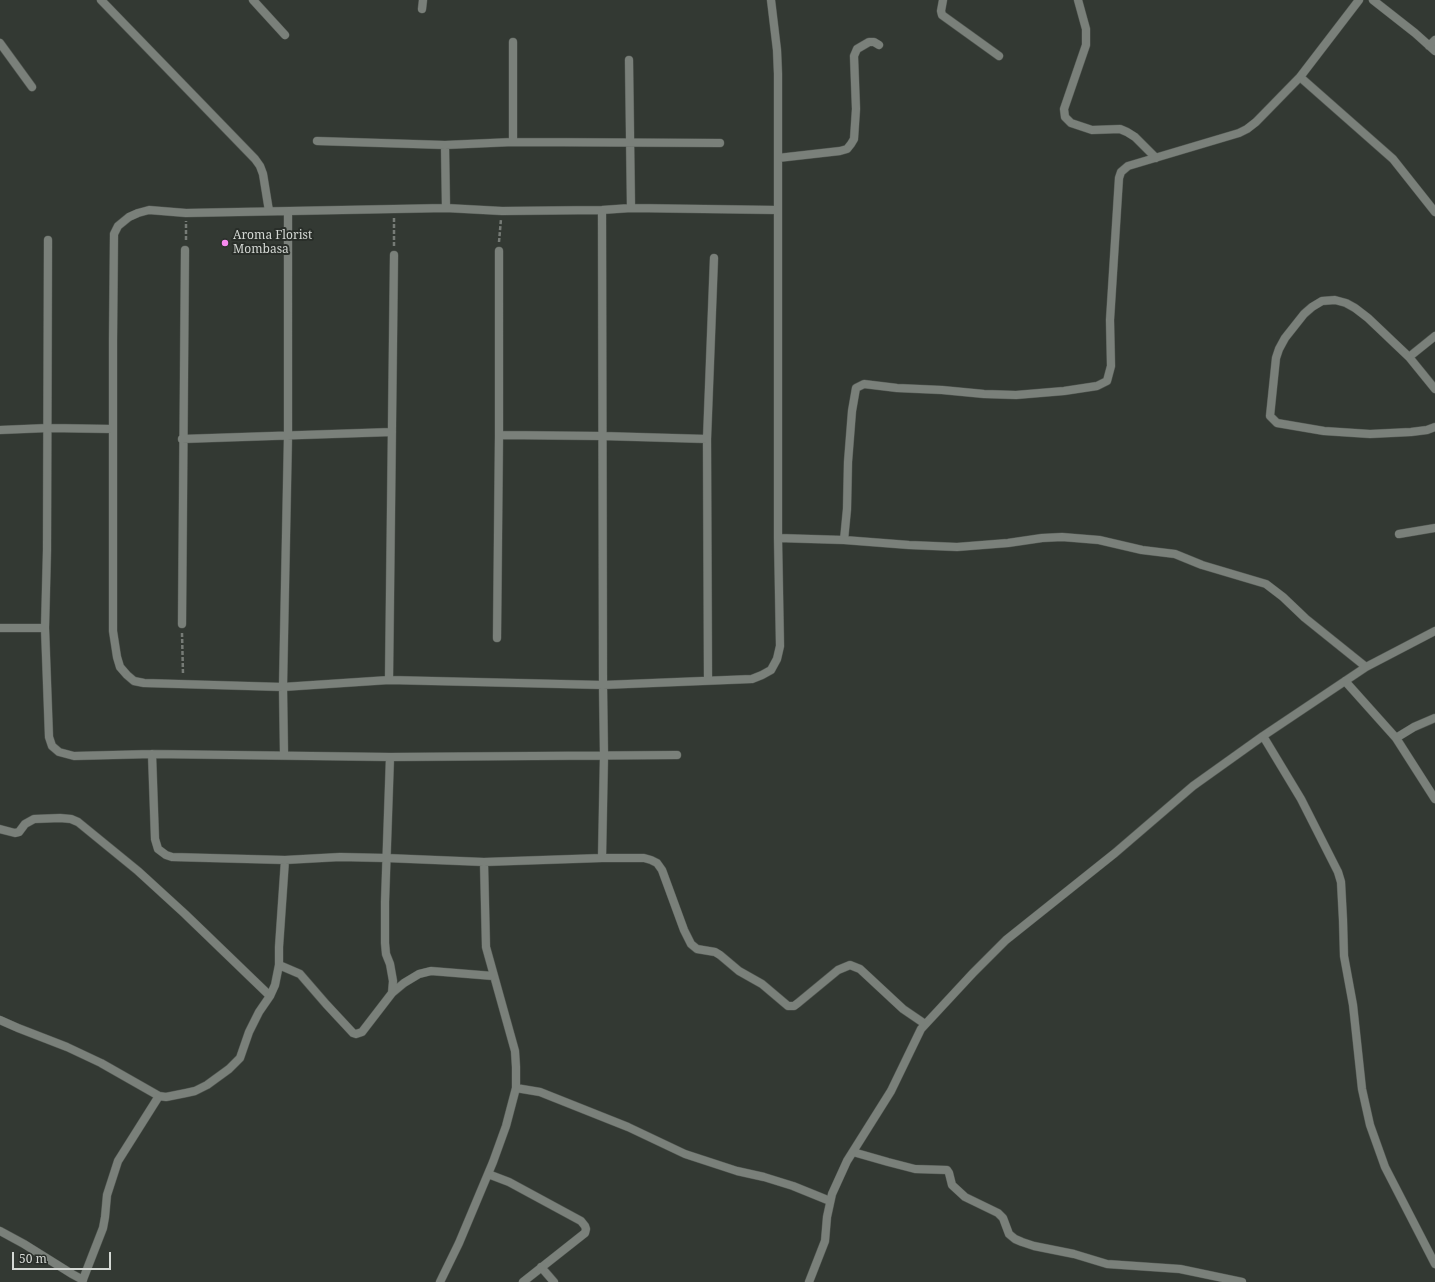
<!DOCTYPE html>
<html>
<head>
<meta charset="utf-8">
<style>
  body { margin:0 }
  #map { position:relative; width:1435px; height:1282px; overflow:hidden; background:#333933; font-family:"Noto Serif",serif }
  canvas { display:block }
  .scale { position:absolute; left:12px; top:1252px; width:99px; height:18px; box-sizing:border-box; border:2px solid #d4d8d4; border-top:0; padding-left:5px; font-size:12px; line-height:14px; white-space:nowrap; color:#d4d8d4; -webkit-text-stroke:3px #292e29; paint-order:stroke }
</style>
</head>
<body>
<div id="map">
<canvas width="1435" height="1282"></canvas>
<div class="scale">50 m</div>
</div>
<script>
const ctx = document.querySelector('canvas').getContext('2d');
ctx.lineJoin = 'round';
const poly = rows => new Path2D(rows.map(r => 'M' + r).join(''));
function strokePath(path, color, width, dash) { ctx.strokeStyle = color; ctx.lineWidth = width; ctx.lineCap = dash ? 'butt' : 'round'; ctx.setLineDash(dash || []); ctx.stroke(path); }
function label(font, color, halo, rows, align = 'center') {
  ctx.font = font + ' "Noto Serif",serif'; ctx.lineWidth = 4; ctx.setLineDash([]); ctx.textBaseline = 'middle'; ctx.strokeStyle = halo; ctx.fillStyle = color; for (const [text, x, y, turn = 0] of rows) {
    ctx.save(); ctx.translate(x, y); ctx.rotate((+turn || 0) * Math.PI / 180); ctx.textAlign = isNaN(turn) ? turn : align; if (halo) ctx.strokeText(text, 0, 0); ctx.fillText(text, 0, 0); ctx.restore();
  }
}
const street = poly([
  [101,0,255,159,260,166,263,174,269,211],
  [253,0,285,35],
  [771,0,777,50,778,74,778,538,780,646,777,659,771,670,762,675,752,679,603,685,389,680,283,687,144,683,134,681,127,675,120,667,117,657,113,631,113,341,114,234,118,226,129,217,138,213,149,210,186,213,446,208,502,211,602,210,631,208,777,210],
  [943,0,941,11,942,15,999,56],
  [1078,0,1086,29,1086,45,1064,109,1065,117,1071,123,1092,130,1120,129,1127,132,1135,137,1156,158],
  [1373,0,1415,33,1435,51],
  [422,9,423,0],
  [0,43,32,87],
  [1429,46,1435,40],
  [629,60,631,208],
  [1300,77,1393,159,1435,212],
  [317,141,445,145,513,142,720,143],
  [513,142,513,42],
  [445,145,446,208],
  [778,158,840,151,847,149,851,144,854,139,856,109,854,56,857,49,869,42,874,42,879,45],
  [602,210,603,685,604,755,602,858],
  [48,240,47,550,45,628,49,737,52,746,59,752,74,756,152,754,390,757,677,755],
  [1435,336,1409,357,1435,389],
  [1409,357,1368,318,1355,308,1346,303,1335,300,1322,301,1312,307,1304,314,1285,338,1279,349,1276,358,1270,416,1277,423,1324,431,1370,434,1411,432,1427,430,1435,427],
  [0,430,48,428,113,429],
  [499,435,602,436,707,439],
  [182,439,392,432],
  [1399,534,1435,528],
  [778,538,844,540,909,545,957,547,1008,543,1042,538,1062,537,1099,540,1142,550,1175,554,1202,565,1266,584,1283,597,1305,618,1366,667],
  [844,540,847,509,848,462,852,411,856,388,864,384,897,388,942,390,984,394,1016,395,1064,391,1097,386,1107,381,1111,366,1110,320,1119,178,1121,172,1128,166,1239,133,1247,129,1256,122,1300,77,1359,0],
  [182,624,185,250],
  [0,628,45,628],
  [497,638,499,435,499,251],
  [389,680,394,255],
  [708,680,707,439,714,258],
  [1345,681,1396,738,1435,799],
  [1263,736,1301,799,1338,872,1341,882,1343,920,1344,956,1353,1005,1362,1089,1370,1125,1385,1167,1435,1264],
  [1396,738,1414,727,1435,718],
  [152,754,155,839,158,849,166,855,172,857,285,860,340,857,386,858,484,862,602,858,644,858,651,860,657,863,662,870,684,930,691,944,697,949,715,952,720,955,739,971,762,984,788,1006,794,1006,798,1003,838,970,850,965,860,969,903,1009,925,1024],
  [284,754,283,687,288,436,288,212],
  [0,829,15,833,19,832,25,824,34,819,60,818,71,819,78,822,138,871,185,914,270,996],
  [279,965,300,974,326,1004,353,1033,356,1034,362,1032,392,993,393,981,390,964,386,954,385,943,385,902,390,757],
  [392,993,404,983,419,974,431,971,493,976],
  [0,1020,18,1028,67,1047,101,1063,159,1096,166,1097,186,1093,195,1091,207,1085,229,1069,240,1058,249,1032,259,1012,270,996,275,985,279,965,279,947,285,860],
  [516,1088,540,1092,628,1127,685,1154,737,1171,764,1177,793,1186,830,1201],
  [853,1152,888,1162,915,1169,947,1170,949,1173,952,1185,965,1197,998,1213,1003,1218,1009,1234,1015,1239,1022,1242,1034,1246,1074,1254,1107,1264,1180,1269,1242,1282],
  [488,1174,509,1182,581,1221,585,1226,586,1229,585,1233,523,1282],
  [0,1231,24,1244,72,1274,83,1280],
  [541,1267,554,1282],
  [82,1282,103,1228,105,1217,107,1195,118,1161,159,1096],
  [440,1282,459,1243,493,1162,506,1126,516,1088,516,1067,515,1051,486,947,484,862],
  [809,1282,825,1241,827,1217,832,1194,847,1161,891,1091,921,1029,973,973,1006,940,1115,853,1193,786,1263,736,1366,667,1435,631]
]);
strokePath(street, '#525752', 9);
strokePath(poly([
  [394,218,394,247],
  [186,240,186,221],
  [499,242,501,219],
  [182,633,183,674]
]), '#767b76', 2.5, [4, 2]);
strokePath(street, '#7a807a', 8);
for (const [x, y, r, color] of [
  [225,243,4,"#f689ee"]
]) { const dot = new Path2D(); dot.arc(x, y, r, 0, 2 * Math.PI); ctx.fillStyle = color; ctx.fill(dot); strokePath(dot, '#292e29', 1.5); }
label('12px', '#d4d8d4', '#292e29', [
  ["Aroma Florist",233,236],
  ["Mombasa",233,250]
], 'left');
</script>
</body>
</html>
